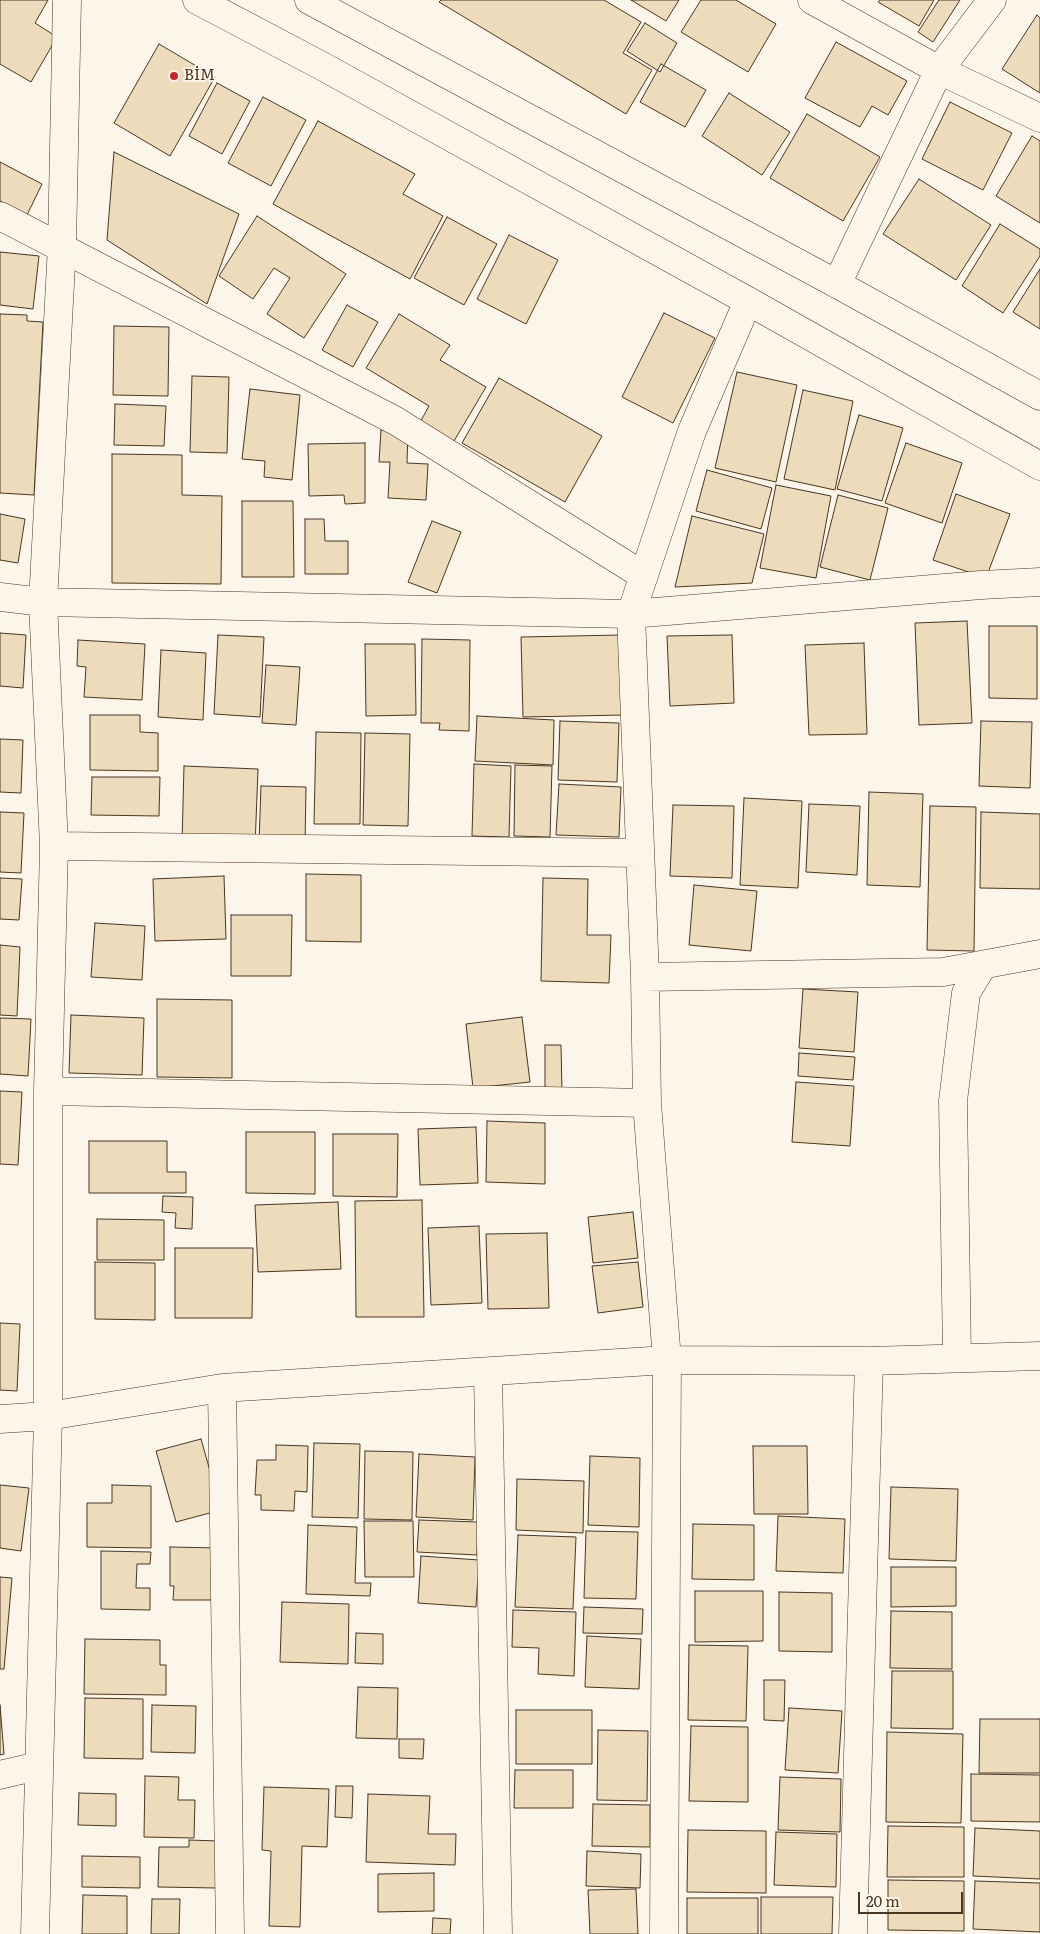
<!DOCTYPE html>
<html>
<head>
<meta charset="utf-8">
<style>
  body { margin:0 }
  #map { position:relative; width:1040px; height:1934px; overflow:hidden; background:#fbf6e9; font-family:Literata,serif }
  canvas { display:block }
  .scale { position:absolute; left:858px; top:1892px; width:105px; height:22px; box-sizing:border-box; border:2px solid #4a3520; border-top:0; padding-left:6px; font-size:15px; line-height:18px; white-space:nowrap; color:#4a3520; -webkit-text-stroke:4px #fbf6e9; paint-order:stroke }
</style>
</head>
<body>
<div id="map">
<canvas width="1040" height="1934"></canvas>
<div class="scale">20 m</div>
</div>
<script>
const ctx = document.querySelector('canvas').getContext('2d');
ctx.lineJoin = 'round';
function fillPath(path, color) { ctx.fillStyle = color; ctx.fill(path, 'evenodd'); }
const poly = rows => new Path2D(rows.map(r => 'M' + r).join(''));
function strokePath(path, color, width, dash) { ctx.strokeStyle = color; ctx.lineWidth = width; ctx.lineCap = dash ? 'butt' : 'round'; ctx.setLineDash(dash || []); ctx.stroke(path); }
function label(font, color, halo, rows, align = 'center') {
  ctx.font = font + ' Literata,serif'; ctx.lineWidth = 4; ctx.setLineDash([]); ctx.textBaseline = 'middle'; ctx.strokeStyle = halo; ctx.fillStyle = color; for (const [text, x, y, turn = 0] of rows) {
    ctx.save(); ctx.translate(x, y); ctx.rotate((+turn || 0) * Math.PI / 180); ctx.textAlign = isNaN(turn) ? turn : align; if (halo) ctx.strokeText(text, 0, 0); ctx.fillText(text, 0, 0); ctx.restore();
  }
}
const building = poly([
  [0,0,48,0,35,23,57,37,31,82,0,64,0,0],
  [441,0,604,0,641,22,623,53,652,70,626,114,439,2,441,0],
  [631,0,679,0,666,21,631,0],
  [701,0,736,0,776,24,748,72,681,32,701,0],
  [880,0,934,0,919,26,878,2,880,0],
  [939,0,960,0,933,42,918,32,939,0],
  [1037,15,1040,18,1040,93,1002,69,1037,15],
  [645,23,677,43,660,72,627,51,645,23],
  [836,42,907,81,888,115,872,106,860,127,805,98,836,42],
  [159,44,215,77,170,156,114,123,159,44],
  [661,64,706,90,685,127,640,102,661,64],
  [217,83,250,101,222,154,189,136,217,83],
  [729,93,790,132,762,175,702,136,729,93],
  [263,97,306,120,271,186,228,163,263,97],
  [950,102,1012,133,983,190,922,159,950,102],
  [807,114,880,157,843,221,770,178,807,114],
  [318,121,415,174,403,194,443,216,410,279,273,204,318,121],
  [1032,136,1040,141,1040,223,996,196,1032,136],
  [114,152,239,214,207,304,107,240,114,152],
  [0,162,42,184,27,215,0,201,0,162],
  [919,179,991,225,956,280,883,234,919,179],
  [257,216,346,274,304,338,267,314,290,278,274,268,253,299,219,276,257,216],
  [447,217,497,244,464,305,414,278,447,217],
  [1000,224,1040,249,1040,256,1003,313,962,286,1000,224],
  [509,235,558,260,526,324,477,299,509,235],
  [0,252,39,256,33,309,0,305,0,252],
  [1040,269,1040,329,1013,312,1040,269],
  [347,305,378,322,353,367,322,350,347,305],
  [664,313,715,338,673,423,622,397,664,313],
  [0,314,27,315,27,321,43,322,34,495,0,493,0,314],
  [399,314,450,345,440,360,486,387,451,446,418,426,429,406,366,368,399,314],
  [114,326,169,327,168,396,113,395,114,326],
  [737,372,797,385,776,482,715,468,737,372],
  [192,376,229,377,227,453,190,452,192,376],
  [499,378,602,436,565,502,462,443,499,378],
  [250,389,300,395,292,480,264,477,265,461,242,459,250,389],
  [803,390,853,401,835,490,784,479,803,390],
  [115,404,166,406,164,446,114,445,115,404],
  [859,415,903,428,882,501,837,489,859,415],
  [381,430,408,431,407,463,428,464,426,500,388,498,390,462,379,462,381,430],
  [365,443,365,503,345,504,344,495,309,496,308,444,365,443],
  [906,443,962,463,942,523,885,503,906,443],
  [112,454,182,455,182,495,222,496,221,584,112,583,112,454],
  [707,470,772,488,761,529,696,511,707,470],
  [776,485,831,496,816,578,760,568,776,485],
  [956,494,1010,514,986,578,933,560,956,494],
  [838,495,888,508,870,580,820,567,838,495],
  [242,501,293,501,294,577,242,577,242,501],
  [0,514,25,519,18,563,0,560,0,514],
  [692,516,764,534,752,583,675,587,692,516],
  [305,519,324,519,325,541,348,541,348,574,305,574,305,519],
  [432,521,461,532,437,593,408,582,432,521],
  [967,621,972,723,919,725,915,623,967,621],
  [989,626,1037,626,1037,699,989,698,989,626],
  [0,633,26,635,23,688,0,686,0,633],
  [218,635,264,637,260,717,214,714,218,635],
  [622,635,624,715,523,717,521,637,622,635],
  [732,635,734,703,670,706,667,636,732,635],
  [422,639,470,640,469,731,439,730,440,723,421,723,422,639],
  [78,640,145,644,142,700,84,697,86,667,77,666,78,640],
  [864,643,867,734,809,735,805,645,864,643],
  [365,644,415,644,416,715,366,716,365,644],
  [161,650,206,653,203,720,158,717,161,650],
  [266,665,300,667,296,725,262,723,266,665],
  [90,715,140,715,140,732,158,733,158,771,90,770,90,715],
  [477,716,554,720,553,765,475,761,477,716],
  [560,721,619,723,617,782,558,780,560,721],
  [981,721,1032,722,1030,788,979,786,981,721],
  [316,732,361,733,360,824,314,824,316,732],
  [365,733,410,734,408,826,363,825,365,733],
  [0,739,23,740,21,793,0,792,0,739],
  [474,764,511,766,509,837,472,836,474,764],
  [515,765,552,766,550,837,514,836,515,765],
  [184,766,258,769,255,847,182,844,184,766],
  [92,777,160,777,159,816,91,815,92,777],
  [559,784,621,787,619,837,556,835,559,784],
  [261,786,306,787,305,845,259,844,261,786],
  [869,792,923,794,920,887,867,885,869,792],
  [744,798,802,801,798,888,740,885,744,798],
  [809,804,860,806,857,875,806,872,809,804],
  [673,805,734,806,732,878,670,876,673,805],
  [930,806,976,807,974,951,927,950,930,806],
  [0,812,24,813,21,873,0,872,0,812],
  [981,812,1040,814,1040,889,980,888,981,812],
  [306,874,361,875,361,942,306,941,306,874],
  [224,876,226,939,155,941,153,879,224,876],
  [0,878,22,879,19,920,0,919,0,878],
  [543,878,588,879,587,935,611,935,609,983,541,981,543,878],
  [694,885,757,891,751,951,689,945,694,885],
  [231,915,292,915,291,976,231,976,231,915],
  [95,923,145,926,142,980,91,977,95,923],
  [0,945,20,947,17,1016,0,1015,0,945],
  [803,989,858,992,854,1052,799,1048,803,989],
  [157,999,232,1000,232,1078,157,1077,157,999],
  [71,1015,144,1018,142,1075,69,1073,71,1015],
  [522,1017,530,1082,473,1088,466,1024,522,1017],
  [0,1018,31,1019,28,1076,0,1074,0,1018],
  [545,1045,561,1045,562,1092,545,1092,545,1045],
  [799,1053,855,1057,853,1080,798,1076,799,1053],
  [796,1082,854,1086,850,1146,792,1142,796,1082],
  [0,1091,22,1092,18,1165,0,1164,0,1091],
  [487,1121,545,1123,545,1184,486,1182,487,1121],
  [476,1127,478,1183,420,1185,418,1129,476,1127],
  [246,1132,315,1132,315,1194,246,1193,246,1132],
  [333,1134,398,1134,397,1197,333,1196,333,1134],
  [89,1141,167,1141,167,1172,186,1172,186,1193,89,1193,89,1141],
  [163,1196,193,1197,192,1229,175,1228,176,1213,162,1212,163,1196],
  [422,1200,424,1317,356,1317,355,1201,422,1200],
  [338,1202,341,1269,258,1272,255,1205,338,1202],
  [633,1212,638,1258,593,1263,588,1217,633,1212],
  [97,1219,164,1220,164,1260,97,1260,97,1219],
  [479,1226,482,1303,431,1305,428,1228,479,1226],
  [547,1233,549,1308,488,1309,486,1234,547,1233],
  [175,1248,253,1248,252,1318,175,1318,175,1248],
  [95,1262,155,1263,155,1320,95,1319,95,1262],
  [638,1262,643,1307,598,1313,592,1266,638,1262],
  [0,1323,20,1324,17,1391,0,1390,0,1323],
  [201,1439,221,1510,176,1522,156,1451,201,1439],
  [314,1443,360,1444,358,1518,312,1517,314,1443],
  [276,1445,308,1446,307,1492,295,1491,294,1511,261,1510,261,1495,255,1495,257,1460,276,1460,276,1445],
  [753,1446,807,1446,808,1514,754,1514,753,1446],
  [365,1451,413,1452,412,1520,364,1519,365,1451],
  [419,1454,475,1457,473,1520,416,1517,419,1454],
  [590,1456,640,1458,639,1527,588,1525,590,1456],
  [517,1479,584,1481,583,1533,516,1530,517,1479],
  [0,1485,29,1488,21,1551,0,1548,0,1485],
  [112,1485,151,1486,151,1548,87,1547,87,1503,112,1503,112,1485],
  [891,1487,958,1489,956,1561,889,1559,891,1487],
  [778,1516,845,1519,843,1573,776,1571,778,1516],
  [419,1520,478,1522,477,1555,417,1552,419,1520],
  [364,1521,413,1521,414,1577,365,1577,364,1521],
  [693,1524,754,1525,754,1580,692,1579,693,1524],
  [308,1525,357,1527,355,1583,371,1583,370,1596,306,1594,308,1525],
  [586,1531,638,1532,636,1599,584,1598,586,1531],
  [518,1535,576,1537,573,1609,515,1607,518,1535],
  [170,1547,219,1548,219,1600,173,1600,174,1586,170,1586,170,1547],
  [101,1551,151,1552,150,1564,137,1564,136,1588,150,1588,150,1610,101,1609,101,1551],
  [421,1556,479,1560,476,1607,418,1603,421,1556],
  [891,1567,956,1567,956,1606,891,1607,891,1567],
  [0,1577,12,1578,4,1669,0,1669,0,1577],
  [695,1591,763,1591,763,1641,695,1642,695,1591],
  [779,1592,832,1593,832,1652,779,1651,779,1592],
  [282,1602,349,1604,348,1664,280,1662,282,1602],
  [584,1607,643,1609,642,1634,583,1633,584,1607],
  [513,1610,576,1612,574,1676,538,1674,539,1648,512,1647,513,1610],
  [891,1611,952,1612,952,1669,890,1668,891,1611],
  [356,1633,383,1634,383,1664,355,1663,356,1633],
  [587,1636,641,1639,639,1689,585,1687,587,1636],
  [85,1639,160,1640,160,1665,166,1665,166,1695,84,1694,85,1639],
  [689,1645,748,1646,746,1721,688,1720,689,1645],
  [892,1671,953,1671,953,1729,891,1728,892,1671],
  [764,1680,785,1680,784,1721,764,1720,764,1680],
  [358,1687,398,1688,397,1739,356,1738,358,1687],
  [85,1698,143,1699,143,1759,84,1758,85,1698],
  [0,1705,4,1754,0,1755,0,1705],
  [152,1705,196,1706,195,1753,151,1752,152,1705],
  [789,1708,842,1711,838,1773,785,1770,789,1708],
  [516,1710,592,1710,592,1764,516,1764,516,1710],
  [980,1719,1040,1719,1040,1773,979,1773,980,1719],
  [691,1726,748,1727,748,1802,689,1801,691,1726],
  [598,1730,648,1731,647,1801,597,1800,598,1730],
  [887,1732,963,1734,961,1823,886,1822,887,1732],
  [399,1739,424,1739,423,1759,399,1758,399,1739],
  [515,1770,573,1770,573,1808,514,1808,515,1770],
  [971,1774,1040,1775,1040,1822,971,1821,971,1774],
  [145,1776,179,1777,178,1800,195,1800,194,1838,144,1837,145,1776],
  [780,1777,841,1779,840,1832,778,1830,780,1777],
  [336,1786,353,1786,352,1818,335,1817,336,1786],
  [264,1787,329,1789,327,1847,302,1846,300,1927,269,1926,271,1851,262,1850,264,1787],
  [79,1793,116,1794,116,1826,78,1825,79,1793],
  [368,1794,430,1796,428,1834,456,1834,455,1865,366,1862,368,1794],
  [593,1804,650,1805,650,1847,592,1846,593,1804],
  [888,1826,964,1827,964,1877,887,1877,888,1826],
  [975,1828,1040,1831,1040,1879,973,1876,975,1828],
  [688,1830,766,1831,766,1893,687,1892,688,1830],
  [776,1832,837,1834,836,1887,774,1885,776,1832],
  [189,1840,218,1841,217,1888,158,1887,159,1847,189,1847,189,1840],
  [587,1851,641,1854,640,1888,586,1886,587,1851],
  [82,1856,140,1857,140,1888,82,1887,82,1856],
  [434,1873,434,1911,378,1912,378,1874,434,1873],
  [888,1880,964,1881,964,1931,888,1930,888,1880],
  [975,1881,1040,1883,1040,1932,973,1929,975,1881],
  [636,1889,638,1934,590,1934,588,1890,636,1889],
  [83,1895,127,1896,127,1934,82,1934,83,1895],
  [761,1897,833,1897,832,1934,761,1934,761,1897],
  [687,1898,758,1898,758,1934,687,1934,687,1898],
  [152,1899,180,1899,179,1934,151,1934,152,1899],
  [433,1918,451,1919,450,1934,432,1934,433,1918]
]);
fillPath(building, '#ecdcbc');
strokePath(building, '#4a3520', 1);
const minor = poly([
  [812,0,939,70,1040,118],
  [0,216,396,421,644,576],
  [837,284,939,70,992,0],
  [0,597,43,602,631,614,981,585,1040,582],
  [54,846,639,853],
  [645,977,943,972,1040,954],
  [48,1091,647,1103],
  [957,1357,953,1101,966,993,983,965],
  [488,1372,498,1934],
  [222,1388,230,1934],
  [0,1419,48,1416,222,1388,667,1360,869,1361,1040,1356],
  [0,1775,38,1766],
  [35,1934,48,1416,48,1091,54,846,43,602,62,246,67,0],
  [664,1934,667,1360,647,1103,645,977,631,614,692,431,748,301],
  [853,1934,869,1361]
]);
const major = poly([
  [197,0,322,66,748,301,1040,466],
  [309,0,837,284,1040,396]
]);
strokePath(minor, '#4a3520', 29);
strokePath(major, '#4a3520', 29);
strokePath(minor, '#fbf6e9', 28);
strokePath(major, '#fbf6e9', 28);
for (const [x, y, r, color] of [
  [174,76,5,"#c62828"]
]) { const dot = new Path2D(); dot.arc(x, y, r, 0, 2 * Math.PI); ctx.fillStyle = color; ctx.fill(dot); strokePath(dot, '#fbf6e9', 2); }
label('15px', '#4a3520', '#fbf6e9', [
  ["BİM",184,76]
], 'left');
</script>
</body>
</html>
